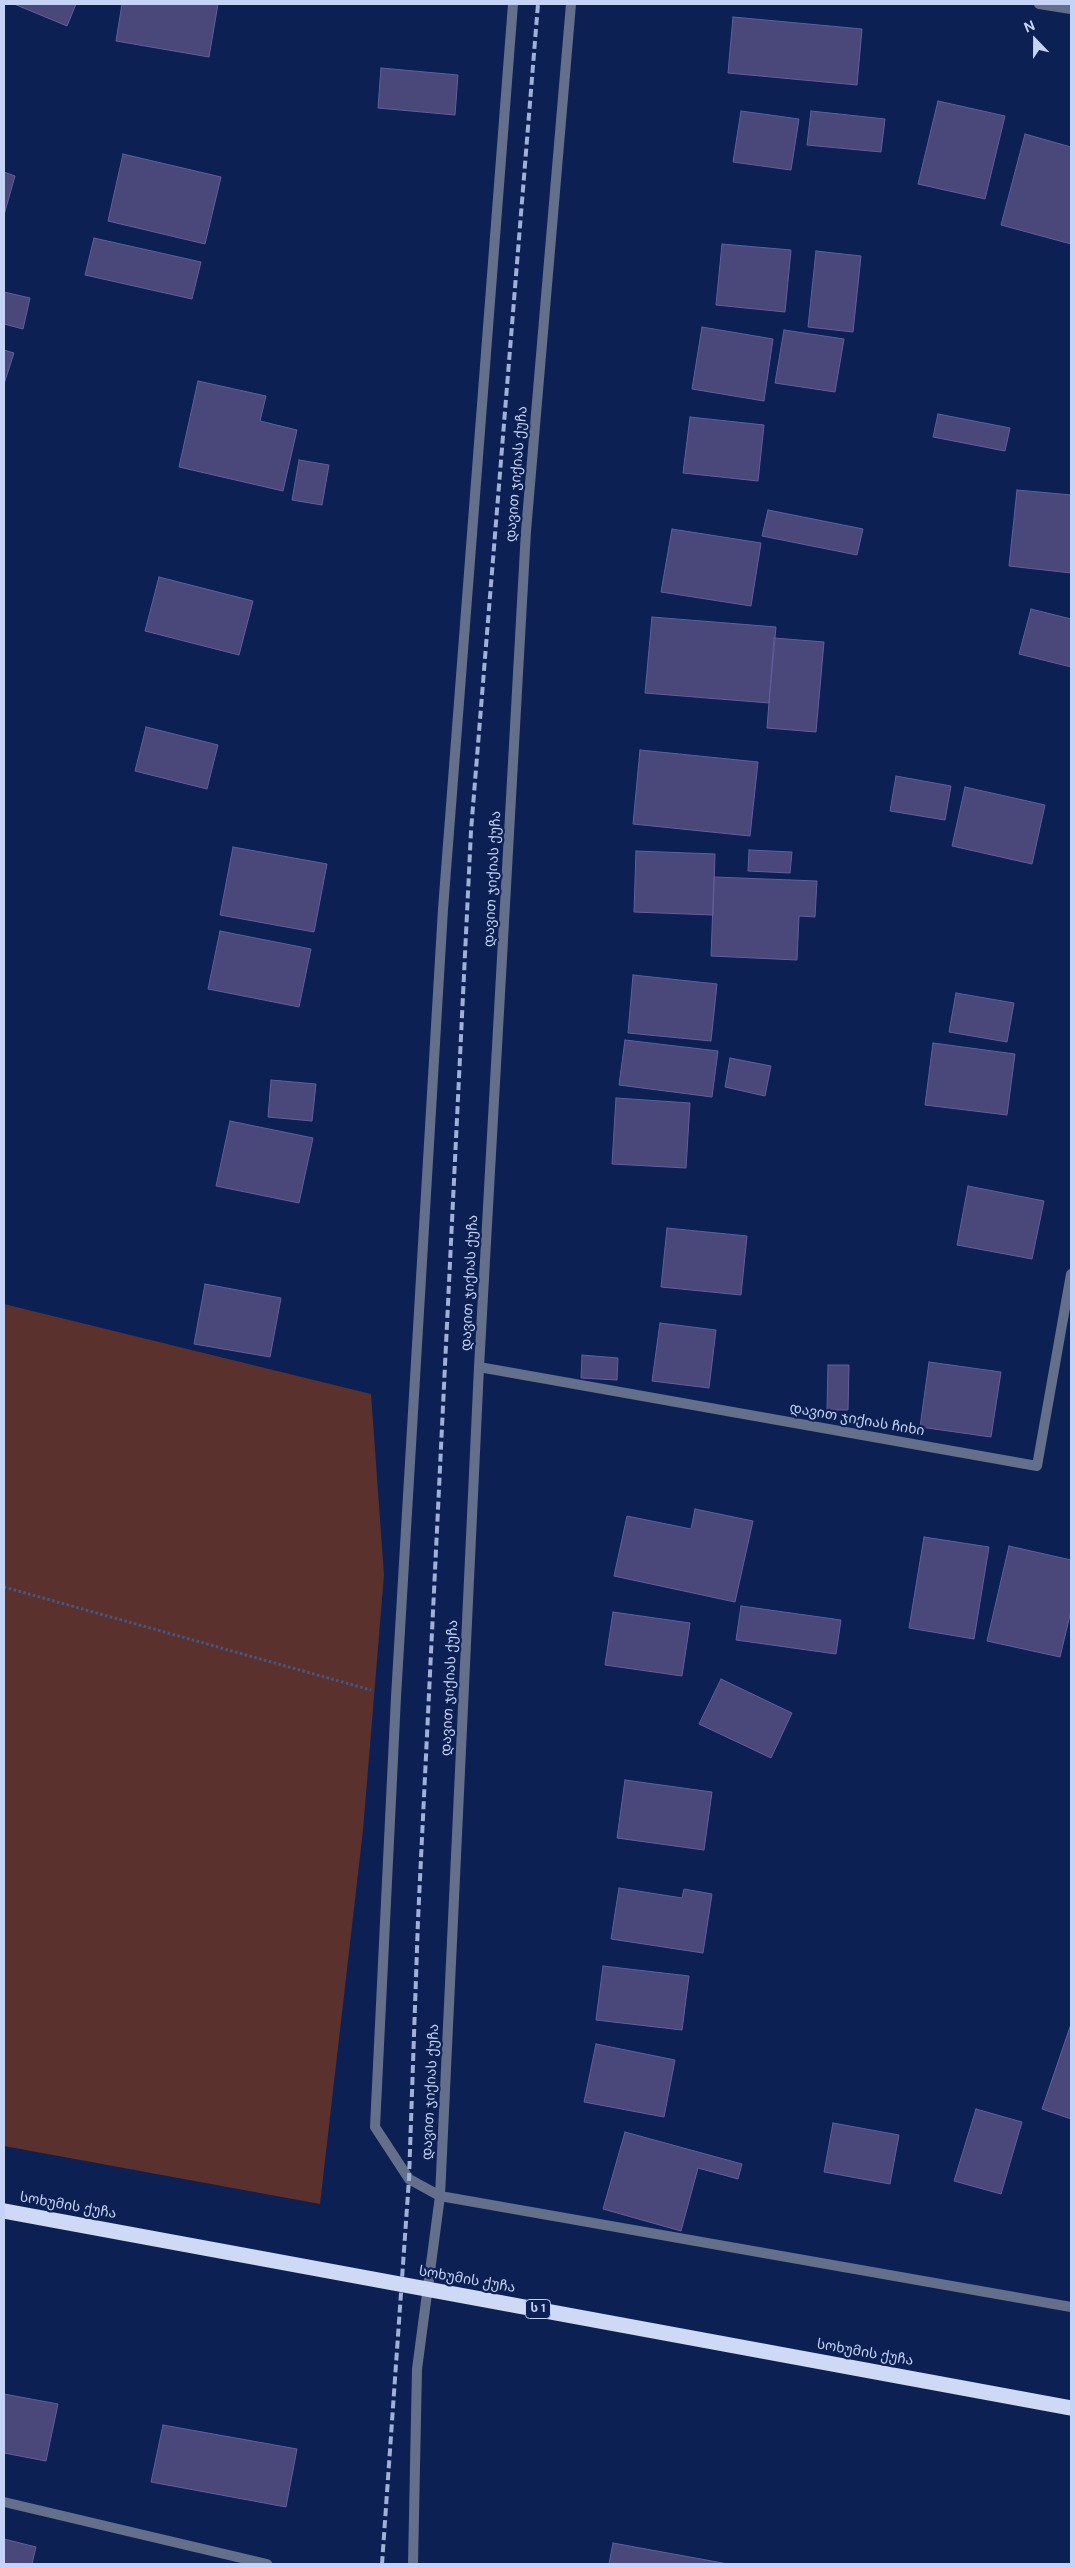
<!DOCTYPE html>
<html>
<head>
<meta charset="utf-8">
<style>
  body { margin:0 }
  #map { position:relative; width:1075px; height:2568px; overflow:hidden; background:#0d2054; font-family:"DM Sans",sans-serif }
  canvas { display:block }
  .frame { position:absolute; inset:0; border:5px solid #c5d4f6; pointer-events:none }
  .north { position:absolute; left:1010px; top:15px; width:50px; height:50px; -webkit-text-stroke:4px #0d2054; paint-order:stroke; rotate:338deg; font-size:14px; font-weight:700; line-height:20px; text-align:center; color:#c5d4f6 }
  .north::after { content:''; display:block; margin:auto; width:18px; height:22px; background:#c5d4f6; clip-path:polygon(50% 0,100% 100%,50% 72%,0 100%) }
</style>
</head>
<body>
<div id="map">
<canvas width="1075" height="2568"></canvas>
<div class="frame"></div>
<div class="north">N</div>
</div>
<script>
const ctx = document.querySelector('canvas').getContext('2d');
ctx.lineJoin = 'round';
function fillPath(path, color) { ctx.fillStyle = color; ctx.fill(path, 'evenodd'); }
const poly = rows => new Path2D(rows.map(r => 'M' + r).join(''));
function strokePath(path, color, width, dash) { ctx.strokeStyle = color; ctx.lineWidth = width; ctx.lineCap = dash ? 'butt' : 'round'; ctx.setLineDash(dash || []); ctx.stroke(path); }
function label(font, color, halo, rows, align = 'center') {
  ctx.font = font + ' "DM Sans","Noto Sans Georgian",sans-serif'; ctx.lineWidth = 4.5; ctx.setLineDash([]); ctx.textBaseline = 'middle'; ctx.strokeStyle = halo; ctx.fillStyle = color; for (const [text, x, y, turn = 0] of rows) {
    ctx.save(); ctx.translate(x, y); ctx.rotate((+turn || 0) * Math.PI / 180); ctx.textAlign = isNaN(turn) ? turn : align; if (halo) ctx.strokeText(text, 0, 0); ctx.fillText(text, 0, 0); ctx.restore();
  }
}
fillPath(poly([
  [4,1304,371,1394,384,1575,363,1830,320,2204,4,2146]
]), '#5a312d');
const building = poly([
  [14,4,76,4,67,26,14,4],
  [122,4,218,4,209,57,116,41,122,4],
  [733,17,862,29,857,85,728,73,733,17],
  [381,68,458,75,455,115,378,108,381,68],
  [938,101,1005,116,985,199,918,184,938,101],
  [741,111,799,119,791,170,733,162,741,111],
  [811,111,885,119,881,152,807,145,811,111],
  [1025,134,1071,147,1071,244,1001,225,1025,134],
  [123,154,221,177,205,244,108,221,123,154],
  [4,172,15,176,4,215,4,172],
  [94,238,201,262,192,299,85,275,94,238],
  [722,244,791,250,785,312,716,305,722,244],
  [816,251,861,256,853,332,808,327,816,251],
  [4,292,30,298,23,329,4,324,4,292],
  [702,327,773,339,764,401,692,389,702,327],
  [784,330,844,339,835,392,775,383,784,330],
  [4,350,14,353,4,384,4,350],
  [198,381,266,396,260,421,297,430,283,491,179,467,198,381],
  [938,414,1010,428,1005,451,933,437,938,414],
  [690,417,764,425,758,481,683,473,690,417],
  [299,460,329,465,322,505,292,500,299,460],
  [1017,490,1071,495,1071,573,1009,566,1017,490],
  [768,510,863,529,857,555,762,536,768,510],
  [672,529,761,543,751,606,661,592,672,529],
  [159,577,253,601,239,655,145,631,159,577],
  [1031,609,1071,619,1071,667,1019,654,1031,609],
  [652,617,776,627,769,703,645,693,652,617],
  [774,638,824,642,816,732,767,728,774,638],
  [146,727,218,745,207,789,135,771,146,727],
  [640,750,758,762,750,836,633,824,640,750],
  [896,776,951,786,945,820,890,811,896,776],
  [965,787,1045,805,1032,864,952,846,965,787],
  [233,847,327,864,314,932,220,915,233,847],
  [749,850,792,852,790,873,748,871,749,850],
  [636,851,715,854,713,915,634,912,636,851],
  [714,877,817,881,815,917,799,916,797,960,711,956,714,877],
  [220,931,311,949,299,1007,208,989,220,931],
  [633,975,717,984,711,1041,628,1033,633,975],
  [956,993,1014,1003,1007,1042,949,1032,956,993],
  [625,1040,718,1051,712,1097,619,1085,625,1040],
  [933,1043,1015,1054,1007,1115,925,1105,933,1043],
  [730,1058,771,1066,765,1096,725,1087,730,1058],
  [271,1080,316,1084,312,1121,268,1117,271,1080],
  [616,1098,690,1103,686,1168,612,1164,616,1098],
  [230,1121,313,1138,299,1203,216,1186,230,1121],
  [968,1186,1044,1201,1032,1259,957,1245,968,1186],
  [667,1228,747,1236,741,1295,661,1287,667,1228],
  [205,1284,281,1298,270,1357,194,1344,205,1284],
  [660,1323,716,1330,709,1388,652,1381,660,1323],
  [582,1355,618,1358,617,1380,581,1378,582,1355],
  [929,1362,1001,1372,991,1437,920,1427,929,1362],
  [828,1365,849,1365,848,1410,827,1410,828,1365],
  [695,1509,753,1521,735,1602,614,1576,627,1516,691,1529,695,1509],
  [924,1537,989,1547,974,1639,909,1628,924,1537],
  [1009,1546,1071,1560,1071,1611,1060,1657,987,1641,1009,1546],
  [741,1606,841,1620,836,1654,736,1640,741,1606],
  [613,1612,690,1623,682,1676,605,1665,613,1612],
  [721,1679,792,1713,771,1758,699,1724,721,1679],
  [625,1780,712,1792,704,1850,617,1838,625,1780],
  [619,1888,682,1898,684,1889,712,1894,703,1953,611,1939,619,1888],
  [603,1966,689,1976,682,2030,596,2020,603,1966],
  [1071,2024,1071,2119,1042,2109,1071,2024],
  [596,2044,675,2060,664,2117,584,2102,596,2044],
  [976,2109,1022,2122,1001,2194,954,2181,976,2109],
  [833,2123,899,2135,890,2184,824,2172,833,2123],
  [625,2132,742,2164,738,2179,698,2168,681,2231,603,2209,625,2132],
  [4,2394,58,2404,46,2461,4,2453,4,2394],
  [163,2425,297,2449,286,2507,151,2482,163,2425],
  [4,2539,36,2547,32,2564,4,2564,4,2539],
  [613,2543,728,2564,609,2564,613,2543]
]);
fillPath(building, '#4a477b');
strokePath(building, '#625e9d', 1);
strokePath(poly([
  [4,1587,371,1690]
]), '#455786', 3, [2.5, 2.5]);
strokePath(poly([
  [4,2502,267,2564]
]), '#64708b', 10);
strokePath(poly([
  [513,4,443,909,396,1697,375,2127,409,2179,440,2196,1071,2307],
  [1039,4,1071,9],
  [479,1367,1037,1466,1071,1274],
  [413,2564,417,2369,440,2196,479,1367,526,531,571,4]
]), '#64708b', 10);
strokePath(poly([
  [382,2564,409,2179,418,1920,471,831,538,4]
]), '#a0b0d6', 4, [8, 4]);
strokePath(poly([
  [4,2211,1071,2408]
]), '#cedaf5', 15);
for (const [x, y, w] of [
  [538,2309,25]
]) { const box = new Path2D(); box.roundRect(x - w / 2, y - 9.5, w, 19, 4); ctx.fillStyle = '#0d2054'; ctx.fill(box); strokePath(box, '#c5d4f6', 1); }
label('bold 12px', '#c5d4f6', null, [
  ["ს 1",538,2309]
]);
label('14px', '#c5d4f6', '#0d2054', [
  ["დავით ჯიქიას ქუჩა",517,474,-85],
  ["დავით ჯიქიას ქუჩა",493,879,-87],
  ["დავით ჯიქიას ქუჩა",470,1283,-87],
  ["დავით ჯიქიას ჩიხი",857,1420,10],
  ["დავით ჯიქიას ქუჩა",450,1688,-87],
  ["დავით ჯიქიას ქუჩა",431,2092,-87],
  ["სოხუმის ქუჩა",68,2206,10],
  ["სოხუმის ქუჩა",467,2280,10],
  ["სოხუმის ქუჩა",865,2353,10]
]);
</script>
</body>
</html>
